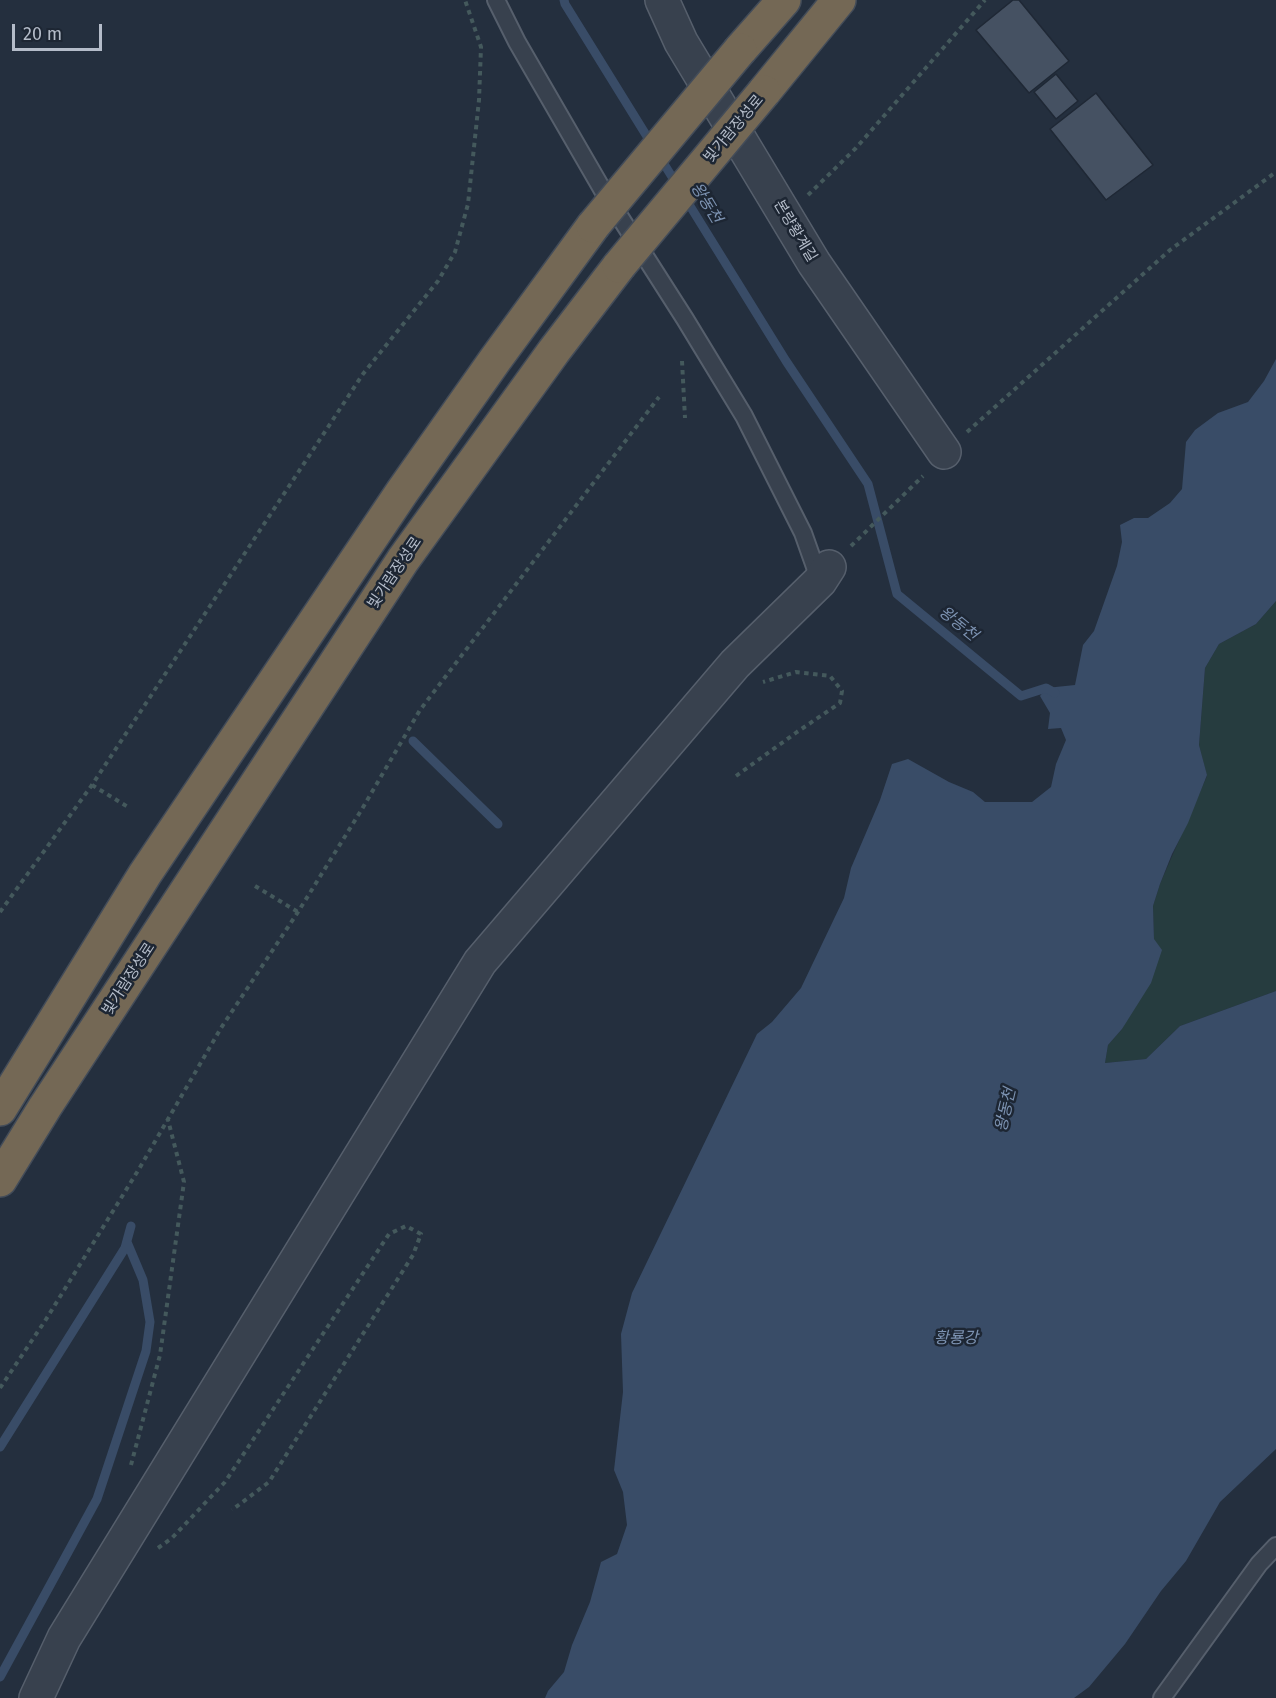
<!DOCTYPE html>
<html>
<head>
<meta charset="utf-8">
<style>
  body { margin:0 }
  #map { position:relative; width:1276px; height:1698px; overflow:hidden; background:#242f3e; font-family:"Fira Sans",sans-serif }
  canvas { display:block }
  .scale { position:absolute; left:12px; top:24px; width:90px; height:27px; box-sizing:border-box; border:3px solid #b4bcc9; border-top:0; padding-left:8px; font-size:18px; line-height:21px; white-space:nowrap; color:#b4bcc9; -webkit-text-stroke:4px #1d2633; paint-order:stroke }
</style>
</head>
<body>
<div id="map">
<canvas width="1276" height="1698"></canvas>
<div class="scale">20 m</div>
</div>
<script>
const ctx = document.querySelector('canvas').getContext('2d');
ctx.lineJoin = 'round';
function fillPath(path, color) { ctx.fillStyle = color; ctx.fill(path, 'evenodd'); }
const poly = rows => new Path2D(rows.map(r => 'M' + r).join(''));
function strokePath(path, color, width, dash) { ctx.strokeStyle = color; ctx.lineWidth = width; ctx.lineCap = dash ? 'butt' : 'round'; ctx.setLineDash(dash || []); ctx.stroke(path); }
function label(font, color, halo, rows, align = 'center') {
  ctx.font = font + ' "Fira Sans","Noto Sans KR",sans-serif'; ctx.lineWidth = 5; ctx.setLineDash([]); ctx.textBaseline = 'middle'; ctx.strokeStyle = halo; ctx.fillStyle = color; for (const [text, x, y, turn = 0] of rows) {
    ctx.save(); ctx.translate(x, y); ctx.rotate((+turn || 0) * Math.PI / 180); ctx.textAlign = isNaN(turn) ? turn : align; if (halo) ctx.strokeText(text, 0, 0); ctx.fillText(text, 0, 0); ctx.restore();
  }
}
fillPath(poly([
  [1276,601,1276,991,1180,1026,1146,1059,1105,1063,1108,1045,1122,1029,1154,939,1153,906,1160,884,1207,776,1199,745,1205,668,1219,644,1256,624]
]), '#263c3f');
fillPath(poly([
  [1276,359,1276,601,1256,624,1219,644,1205,668,1199,745,1207,775,1188,823,1172,854,1160,884,1153,906,1154,939,1162,950,1151,983,1122,1029,1108,1045,1105,1063,1146,1059,1180,1026,1276,991,1276,1449,1220,1502,1186,1561,1161,1591,1125,1644,1089,1687,1074,1698,545,1698,548,1691,564,1672,572,1645,590,1602,601,1562,617,1554,627,1525,623,1492,614,1470,623,1392,621,1334,632,1293,757,1034,772,1022,801,988,844,898,851,868,880,800,892,764,908,759,949,782,973,792,985,802,1032,802,1051,787,1056,764,1066,740,1061,728,1048,729,1050,713,1040,696,1046,688,1075,685,1083,645,1094,631,1117,566,1122,542,1120,525,1134,518,1148,518,1170,503,1182,489,1186,442,1195,430,1218,413,1248,402,1264,381]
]), '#394c67');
strokePath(poly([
  [564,0,565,4,786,361,868,484,897,594,1021,696,1046,688,1055,693],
  [413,741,498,824],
  [0,1447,125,1248,131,1226],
  [0,1677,97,1499,146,1351,150,1322,143,1280,127,1242]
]), '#394c67', 9);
const building = poly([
  [1013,0,1019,0,1069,61,1029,93,976,30,1013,0],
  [1056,74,1078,101,1056,119,1034,92,1056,74],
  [1096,93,1153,165,1106,200,1050,129,1096,93]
]);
fillPath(building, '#455162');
strokePath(building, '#1f2835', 1.5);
const lane = poly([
  [496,0,517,42,602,189,685,319,744,416,803,533,820,581],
  [1162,1698,1259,1564,1276,1546]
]);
const street = poly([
  [662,0,681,42,814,263,944,452],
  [36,1698,64,1638,480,962,735,664,820,581,829,567]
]);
const highway = poly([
  [740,50,784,0],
  [764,92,839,0],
  [0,1109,145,874,402,492,495,360,593,226],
  [0,1180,45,1107,403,560,554,351,619,266]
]);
strokePath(lane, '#565f6c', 20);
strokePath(street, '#565f6c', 36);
strokePath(highway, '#434c59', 36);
strokePath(poly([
  [808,195,856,148,985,0],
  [682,361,685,418],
  [967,432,1170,250,1276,172],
  [851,546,923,476],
  [736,776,797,732,840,703,842,691,830,676,796,672,763,682],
  [92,785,128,807],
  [255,886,298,912],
  [0,912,92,785,363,374,438,281,455,252,468,204,479,100,481,47,465,0],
  [0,1388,45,1321,139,1169,221,1028,298,912,362,809,420,710,659,397],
  [131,1465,160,1355,184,1182,168,1120],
  [158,1548,172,1538,225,1482,389,1234,406,1226,421,1234,413,1255,269,1482,232,1510]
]), '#44595c', 4, [4.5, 4.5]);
strokePath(lane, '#38414e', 16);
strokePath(street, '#38414e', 33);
strokePath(highway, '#746855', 33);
const highwayBridge = poly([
  [593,226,740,50],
  [619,266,764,92]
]);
strokePath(highwayBridge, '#434c59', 36, []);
strokePath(highwayBridge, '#746855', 33);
label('15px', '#b4bcc9', '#1d2633', [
  ["빛가람장성로",734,129,-50],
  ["본량황계길",795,231,59],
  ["빛가람장성로",395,573,-56],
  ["빛가람장성로",129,979,-57]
]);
label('italic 16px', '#7c92b1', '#1d2633', [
  ["왕동천",706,203,59],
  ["왕동천",958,624,39],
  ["왕동천",1006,1110,-77],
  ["황룡강",956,1339]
]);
</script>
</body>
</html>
